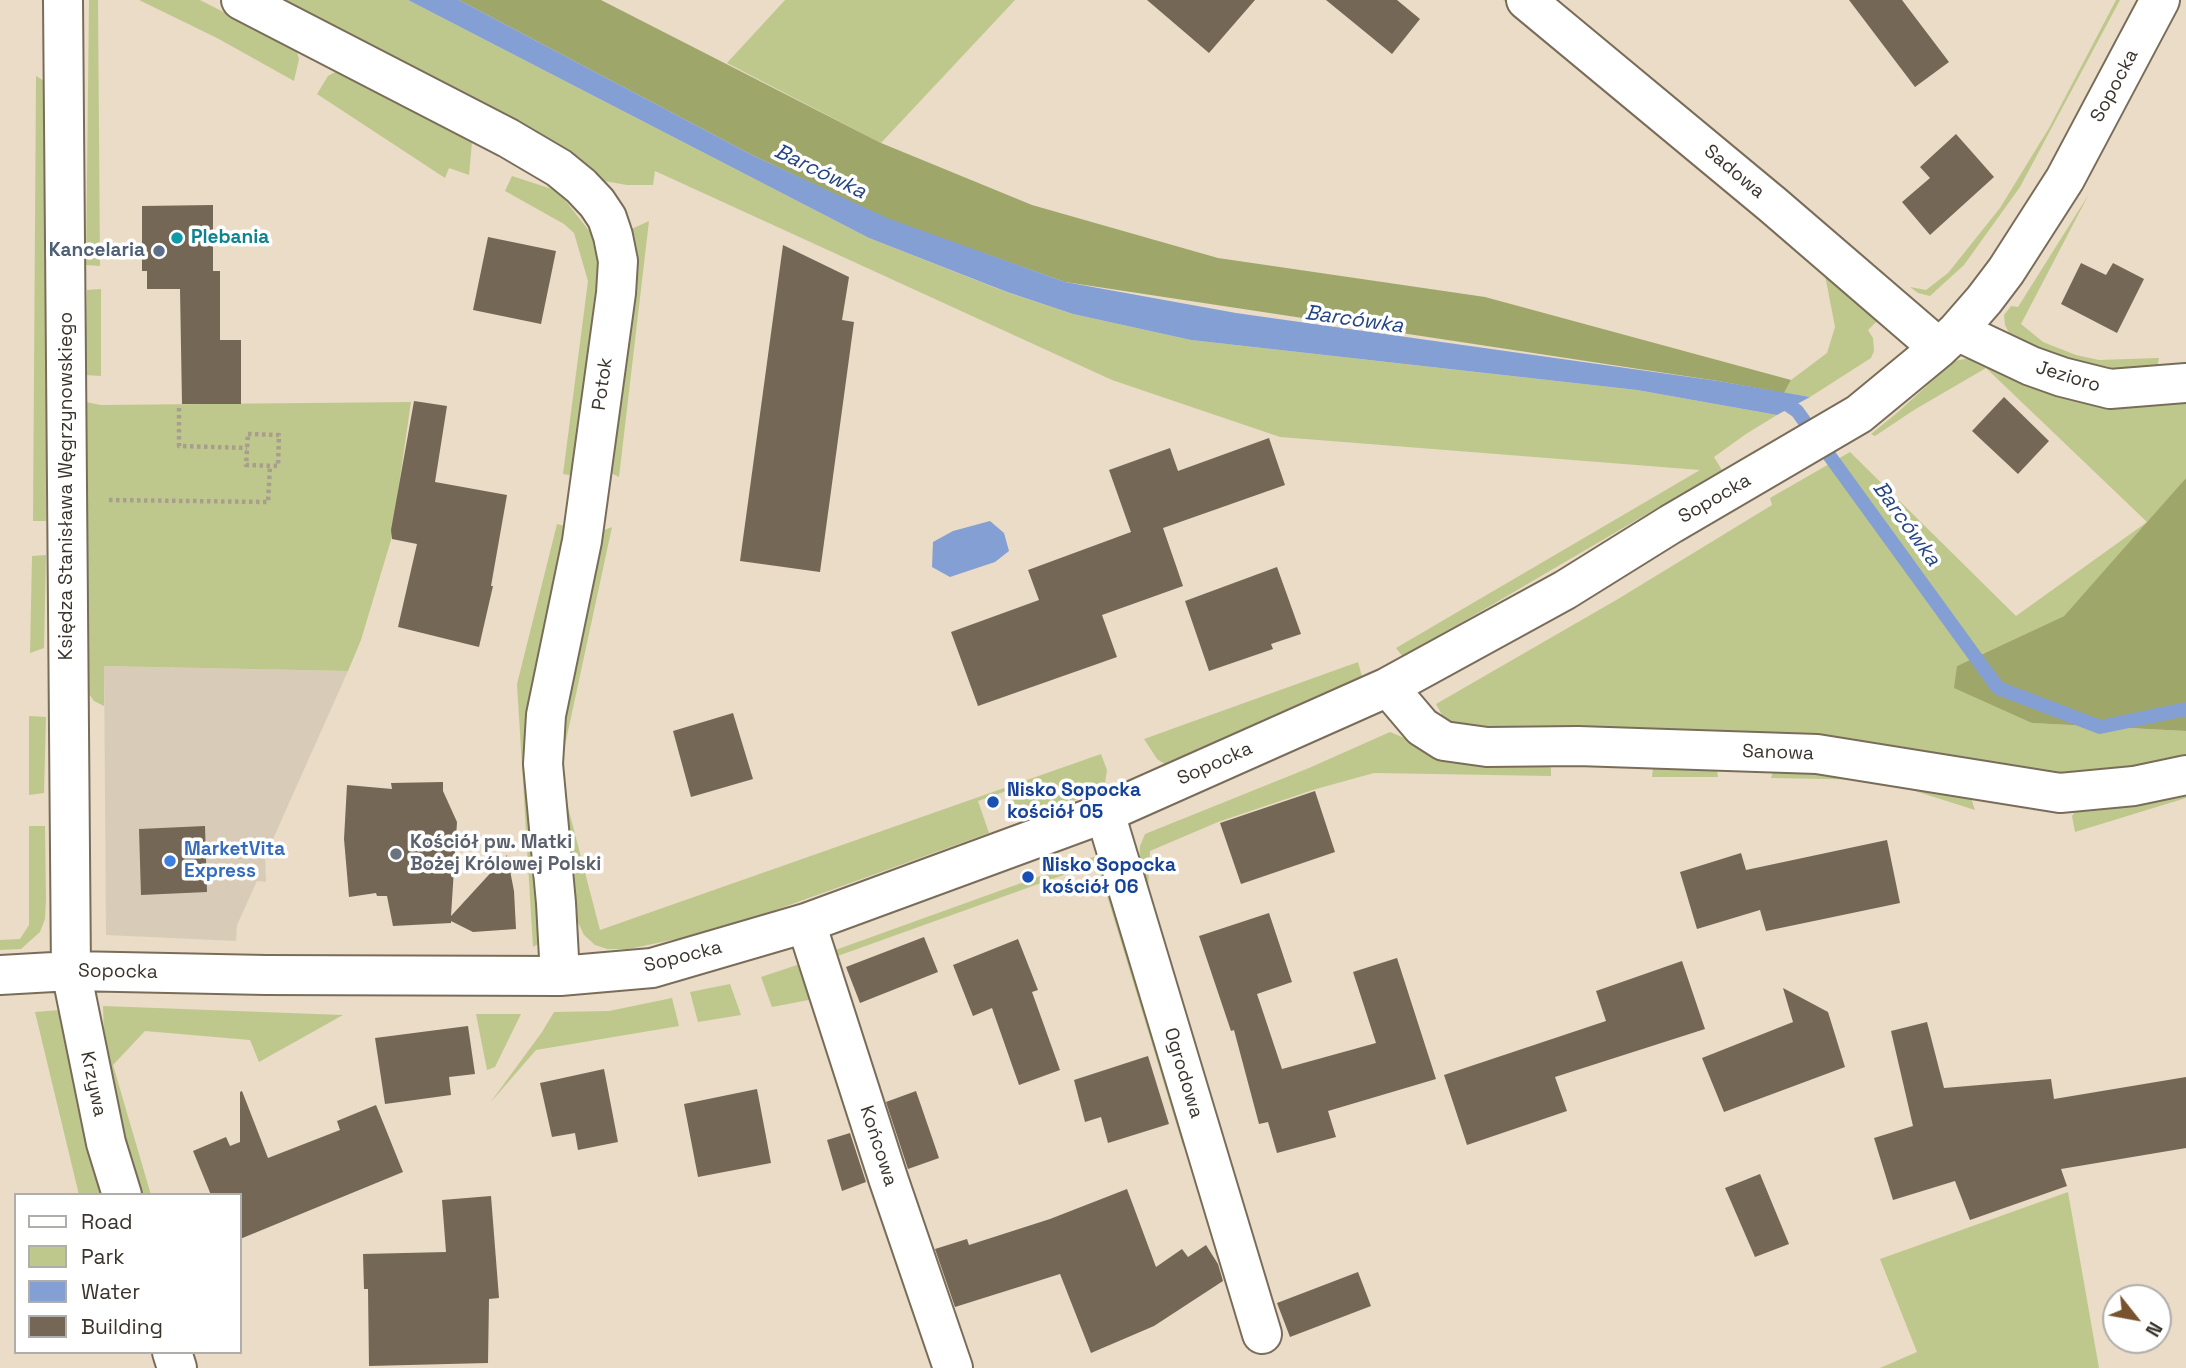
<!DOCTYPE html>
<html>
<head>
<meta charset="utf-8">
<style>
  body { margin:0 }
  #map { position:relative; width:2186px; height:1368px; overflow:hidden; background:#eadcc7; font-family:"Space Grotesk",sans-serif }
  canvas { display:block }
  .legend { position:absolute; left:14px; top:1193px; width:228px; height:161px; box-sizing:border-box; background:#fff; border:2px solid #b0aeab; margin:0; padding:9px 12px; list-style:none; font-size:21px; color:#3a342c }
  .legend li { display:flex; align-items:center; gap:14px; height:35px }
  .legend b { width:35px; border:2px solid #b0aeab }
  .north { position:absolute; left:2102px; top:1284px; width:70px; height:70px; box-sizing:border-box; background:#fff; border:2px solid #b0aeab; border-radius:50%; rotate:121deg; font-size:19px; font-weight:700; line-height:28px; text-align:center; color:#3a342c }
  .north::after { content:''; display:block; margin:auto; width:24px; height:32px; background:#78532d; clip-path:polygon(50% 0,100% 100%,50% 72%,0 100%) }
</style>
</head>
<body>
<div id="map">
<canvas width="2186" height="1368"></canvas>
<ul class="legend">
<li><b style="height:9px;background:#fff"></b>Road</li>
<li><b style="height:19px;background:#bfc88c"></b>Park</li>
<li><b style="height:19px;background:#849fd3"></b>Water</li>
<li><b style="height:19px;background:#746755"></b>Building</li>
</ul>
<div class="north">N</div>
</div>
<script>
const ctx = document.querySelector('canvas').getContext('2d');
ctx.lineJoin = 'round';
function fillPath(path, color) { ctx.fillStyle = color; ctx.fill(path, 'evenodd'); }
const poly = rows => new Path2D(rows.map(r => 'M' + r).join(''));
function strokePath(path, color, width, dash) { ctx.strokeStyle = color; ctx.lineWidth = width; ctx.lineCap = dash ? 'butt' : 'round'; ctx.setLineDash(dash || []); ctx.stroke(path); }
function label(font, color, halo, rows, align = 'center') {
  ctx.font = font + ' "Space Grotesk",sans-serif'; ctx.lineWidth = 7; ctx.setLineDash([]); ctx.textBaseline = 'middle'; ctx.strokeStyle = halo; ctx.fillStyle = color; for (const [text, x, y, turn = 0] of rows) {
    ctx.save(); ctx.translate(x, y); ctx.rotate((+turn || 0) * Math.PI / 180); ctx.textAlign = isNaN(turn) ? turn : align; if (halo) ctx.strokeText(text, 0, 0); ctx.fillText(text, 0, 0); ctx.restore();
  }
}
fillPath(poly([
  [104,666,348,671,265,857,266,882,257,881,237,925,236,941,106,935]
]), '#d8ccb9');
fillPath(poly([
  [89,0,98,0,100,266,86,265],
  [139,0,200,0,296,49,299,59,294,81,217,38],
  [280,0,408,0,869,238,1006,292,1073,314,1191,340,1637,390,1777,415,1746,434,1714,457,1722,470,1403,657,1396,648,1700,470,1280,437,1112,380,655,171,653,185,627,185,604,181],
  [785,0,1015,0,881,143,727,63],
  [1503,0,1507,0,1666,129,1880,318,1868,330,1873,338,1874,351,1871,358,1810,397,1784,393,1791,380,1827,353,1835,327,1825,275],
  [2116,0,2120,0,2020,187,1964,265,1930,296,1918,293,1910,287,1926,290,1948,273,2000,208,2049,128],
  [337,71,472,142,469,175,449,168,445,178,317,94,328,76],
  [36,76,49,84,46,521,33,521],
  [512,176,558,191,590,232,598,255,598,276,577,476,563,474,588,281,574,233,564,224,505,191],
  [2089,194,2021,324,2043,342,2076,355,2099,360,2159,358,2156,373,2075,370,2010,335,2005,325,2004,315,2011,306,2018,307],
  [649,221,619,477,609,472,627,231],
  [101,289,101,376,85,375,87,290],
  [1976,357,2186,391,2186,478,2148,522,2064,616,1957,666,2032,723,2186,731,2186,761,2116,779,1475,730,1446,722,1436,704,1618,599,1772,505,1770,498,1850,452,2016,616,2147,522,1986,368,1914,410,1875,436,1871,434,1898,412,1954,361],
  [86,402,101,405,411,402,391,540,361,640,348,671,104,666,104,706,94,701,84,687],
  [557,524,569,527,540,647,527,724,540,943,533,947,517,684],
  [612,527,559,773,600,930,1101,754,1107,770,1104,790,1021,819,1009,790,978,801,989,833,759,916,681,938,629,949,607,949,595,945,584,935,573,912,559,809,557,754,572,648,599,532],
  [46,555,44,648,30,653,32,556],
  [1358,662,1363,680,1168,766,1157,759,1144,739],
  [29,716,46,717,44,793,29,795],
  [1390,732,1414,742,1546,761,1551,768,1551,776,1374,773,1316,789,1218,822,1150,851,1148,890,1139,870,1140,846,1145,834,1309,768],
  [1659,761,1717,769,1718,777,1652,777,1653,768],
  [1773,771,1886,776,1971,798,1975,810,1880,780,1771,778],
  [2186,788,2186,798,2075,832,2072,816,2078,808],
  [29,826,45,826,46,900,45,919,40,932,21,949,0,950,0,940,20,939,29,925],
  [1099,855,1188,1144,1183,1146,1097,863,832,958,827,953],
  [797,965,807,972,819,998,772,1007,761,977],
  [730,984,741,1015,698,1022,690,992],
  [672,998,679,1026,536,1050,490,1103,542,1032,554,1012,609,1011],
  [103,1006,343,1015,259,1062,250,1040,145,1031,113,1065,151,1195,138,1195,105,1063],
  [60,1010,111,1195,79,1195,35,1012],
  [476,1014,521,1014,495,1067,487,1070],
  [2068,1192,2099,1368,1880,1368,1917,1352,1880,1259]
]), '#bfc88c');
fillPath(poly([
  [459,0,601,0,881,143,1032,205,1218,258,1485,297,1791,380,1784,393,1718,381,1065,282,887,219,752,155],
  [2186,478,2186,731,2032,723,1954,688,1957,666,2064,616]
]), '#9fa66a');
fillPath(poly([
  [408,0,459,0,752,155,887,218,1065,282,1236,313,1718,381,1810,397,1777,415,1637,390,1191,340,1073,314,1007,292,869,238],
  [990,521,1004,533,1009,551,995,562,950,577,932,567,933,542,953,531]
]), '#849fd3');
strokePath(poly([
  [1776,402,1785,403,1797,411,1998,688,2100,727,2186,709]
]), '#849fd3', 14);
fillPath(poly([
  [1147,0,1255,0,1209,53],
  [1326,0,1397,0,1420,19,1392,54],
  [1849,0,1902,0,1949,62,1915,87],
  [1956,134,1994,177,1930,235,1902,202,1930,178,1920,167],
  [213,205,213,271,220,271,220,340,241,340,241,404,182,404,180,289,147,289,147,271,142,271,142,206],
  [488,237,556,251,541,324,473,310],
  [783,245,849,277,842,320,854,322,820,572,740,561],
  [2081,263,2106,275,2113,263,2144,279,2117,333,2061,304],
  [2004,397,2049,441,2018,474,1972,431],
  [414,401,447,406,435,482,507,495,491,586,493,586,479,647,398,627,417,544,392,539,391,530],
  [1269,438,1285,485,1163,528,1183,586,1102,615,1117,657,978,706,951,632,1039,600,1028,570,1131,532,1109,470,1170,448,1178,471],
  [1277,567,1301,634,1271,644,1273,649,1209,671,1185,601],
  [733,713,753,779,691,797,673,731],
  [443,782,443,791,457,822,451,916,507,855,514,891,516,929,473,932,451,921,451,923,393,926,387,896,377,896,376,893,349,897,344,839,347,785,392,789,391,783],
  [1315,791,1335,852,1241,884,1220,823],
  [205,826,207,892,141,895,139,829],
  [1887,840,1900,903,1766,931,1760,910,1697,929,1680,872,1741,853,1746,870],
  [1269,913,1292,982,1257,994,1282,1069,1376,1043,1353,972,1397,958,1436,1079,1328,1111,1336,1137,1277,1153,1268,1122,1259,1124,1234,1030,1231,1031,1199,936],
  [924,937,938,972,860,1003,846,967],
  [1018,939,1038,990,1032,992,1060,1070,1019,1085,992,1008,973,1016,953,965],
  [1682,961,1705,1029,1555,1077,1567,1111,1467,1145,1444,1075,1606,1021,1596,991],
  [1783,988,1828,1012,1845,1067,1724,1112,1702,1058,1793,1022],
  [1927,1022,1944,1088,2051,1079,2054,1099,2186,1077,2186,1148,2061,1169,2067,1186,1970,1220,1955,1181,1893,1200,1874,1138,1913,1126,1891,1031],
  [468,1026,475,1074,449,1077,451,1095,385,1104,375,1038],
  [1148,1056,1169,1124,1108,1143,1101,1117,1085,1122,1074,1080],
  [604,1069,618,1142,578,1150,575,1133,552,1137,540,1083],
  [757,1089,771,1163,698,1177,684,1104],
  [242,1091,268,1158,340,1130,337,1121,376,1105,403,1172,240,1239,240,1195,211,1195,193,1151,226,1137,230,1146,240,1142,240,1092],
  [916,1091,939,1158,908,1169,886,1102],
  [850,1133,866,1182,842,1191,827,1140],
  [1760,1174,1789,1244,1755,1257,1725,1188],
  [1127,1189,1156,1267,1182,1249,1188,1257,1206,1245,1218,1264,1223,1281,1154,1326,1091,1353,1060,1274,955,1307,935,1249,967,1239,969,1245,1050,1219],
  [491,1196,499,1298,489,1299,488,1363,369,1366,368,1289,364,1289,363,1254,446,1252,442,1200],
  [1358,1272,1371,1306,1290,1337,1277,1303]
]), '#746755');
const minor = poly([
  [63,0,71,971,106,1143,122,1195],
  [241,0,508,138,559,168,581,186,597,203,607,218,613,236,618,261,616,293,582,541,546,715,543,764,556,903,560,976],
  [1526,0,1773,205,1939,348],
  [1957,331,2031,366,2062,377,2110,389,2186,383],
  [1388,687,1422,727,1444,741,1487,747,1578,746,1817,754,2060,793,2134,786,2186,775],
  [1105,813,1262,1334],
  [806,923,888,1178,953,1368],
  [0,975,71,971,266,975,560,976,652,968,806,923,1105,813,1388,687,1565,590,1671,524,1859,414,1939,348,1957,331,1984,300,2006,271,2065,179,2160,0],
  [172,1352,177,1368]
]);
strokePath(minor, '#796d5a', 42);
strokePath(poly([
  [179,408,179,446,247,448],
  [248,434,279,435,278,466,246,465,248,434],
  [109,500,268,502,270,466]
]), '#a99e8d', 4.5, [3.5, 3.5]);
strokePath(minor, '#fff', 38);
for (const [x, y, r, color] of [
  [177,238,7,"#0f9aa8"],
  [159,251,7,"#5c6f8a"],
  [993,802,7,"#1a4fb4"],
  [396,854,7,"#6b7280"],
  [170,861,7,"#3f7fe0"],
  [1028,877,7,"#1a4fb4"]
]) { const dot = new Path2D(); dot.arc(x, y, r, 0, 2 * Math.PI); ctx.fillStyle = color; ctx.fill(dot); strokePath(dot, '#fff', 2.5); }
label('19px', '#3a342c', '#fff', [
  ["Sopocka",2115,86,-62],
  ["Sadowa",1734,172,40],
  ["Jezioro",2068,377,17],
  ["Potok",603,384,-82],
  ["Księdza Stanisława Węgrzynowskiego",67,486,-90],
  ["Sopocka",1715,499,-30],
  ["Sanowa",1778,753,2],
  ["Sopocka",1215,764,-24],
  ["Sopocka",683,957,-14],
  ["Sopocka",118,972,1],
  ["Ogrodowa",1183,1073,73],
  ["Krzywa",93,1084,78],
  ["Końcowa",878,1146,72]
]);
label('bold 19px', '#0d838f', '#fff', [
  ["Plebania",191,238]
], 'left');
label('bold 19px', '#4e5e75', '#fff', [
  ["Kancelaria",145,251]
], 'right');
label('bold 19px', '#164399', '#fff', [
  ["Nisko Sopocka",1007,791],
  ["kościół 05",1007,813],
  ["Nisko Sopocka",1042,866],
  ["kościół 06",1042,888]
], 'left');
label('bold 19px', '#5b616d', '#fff', [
  ["Kościół pw. Matki",410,843],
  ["Bożej Królowej Polski",410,865]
], 'left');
label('bold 19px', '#366cbe', '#fff', [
  ["MarketVita",184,850],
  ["Express",184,872]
], 'left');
label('italic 21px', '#254483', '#fff', [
  ["Barcówka",820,172,26],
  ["Barcówka",1354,320,8],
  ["Barcówka",1906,524,54]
]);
</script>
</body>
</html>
